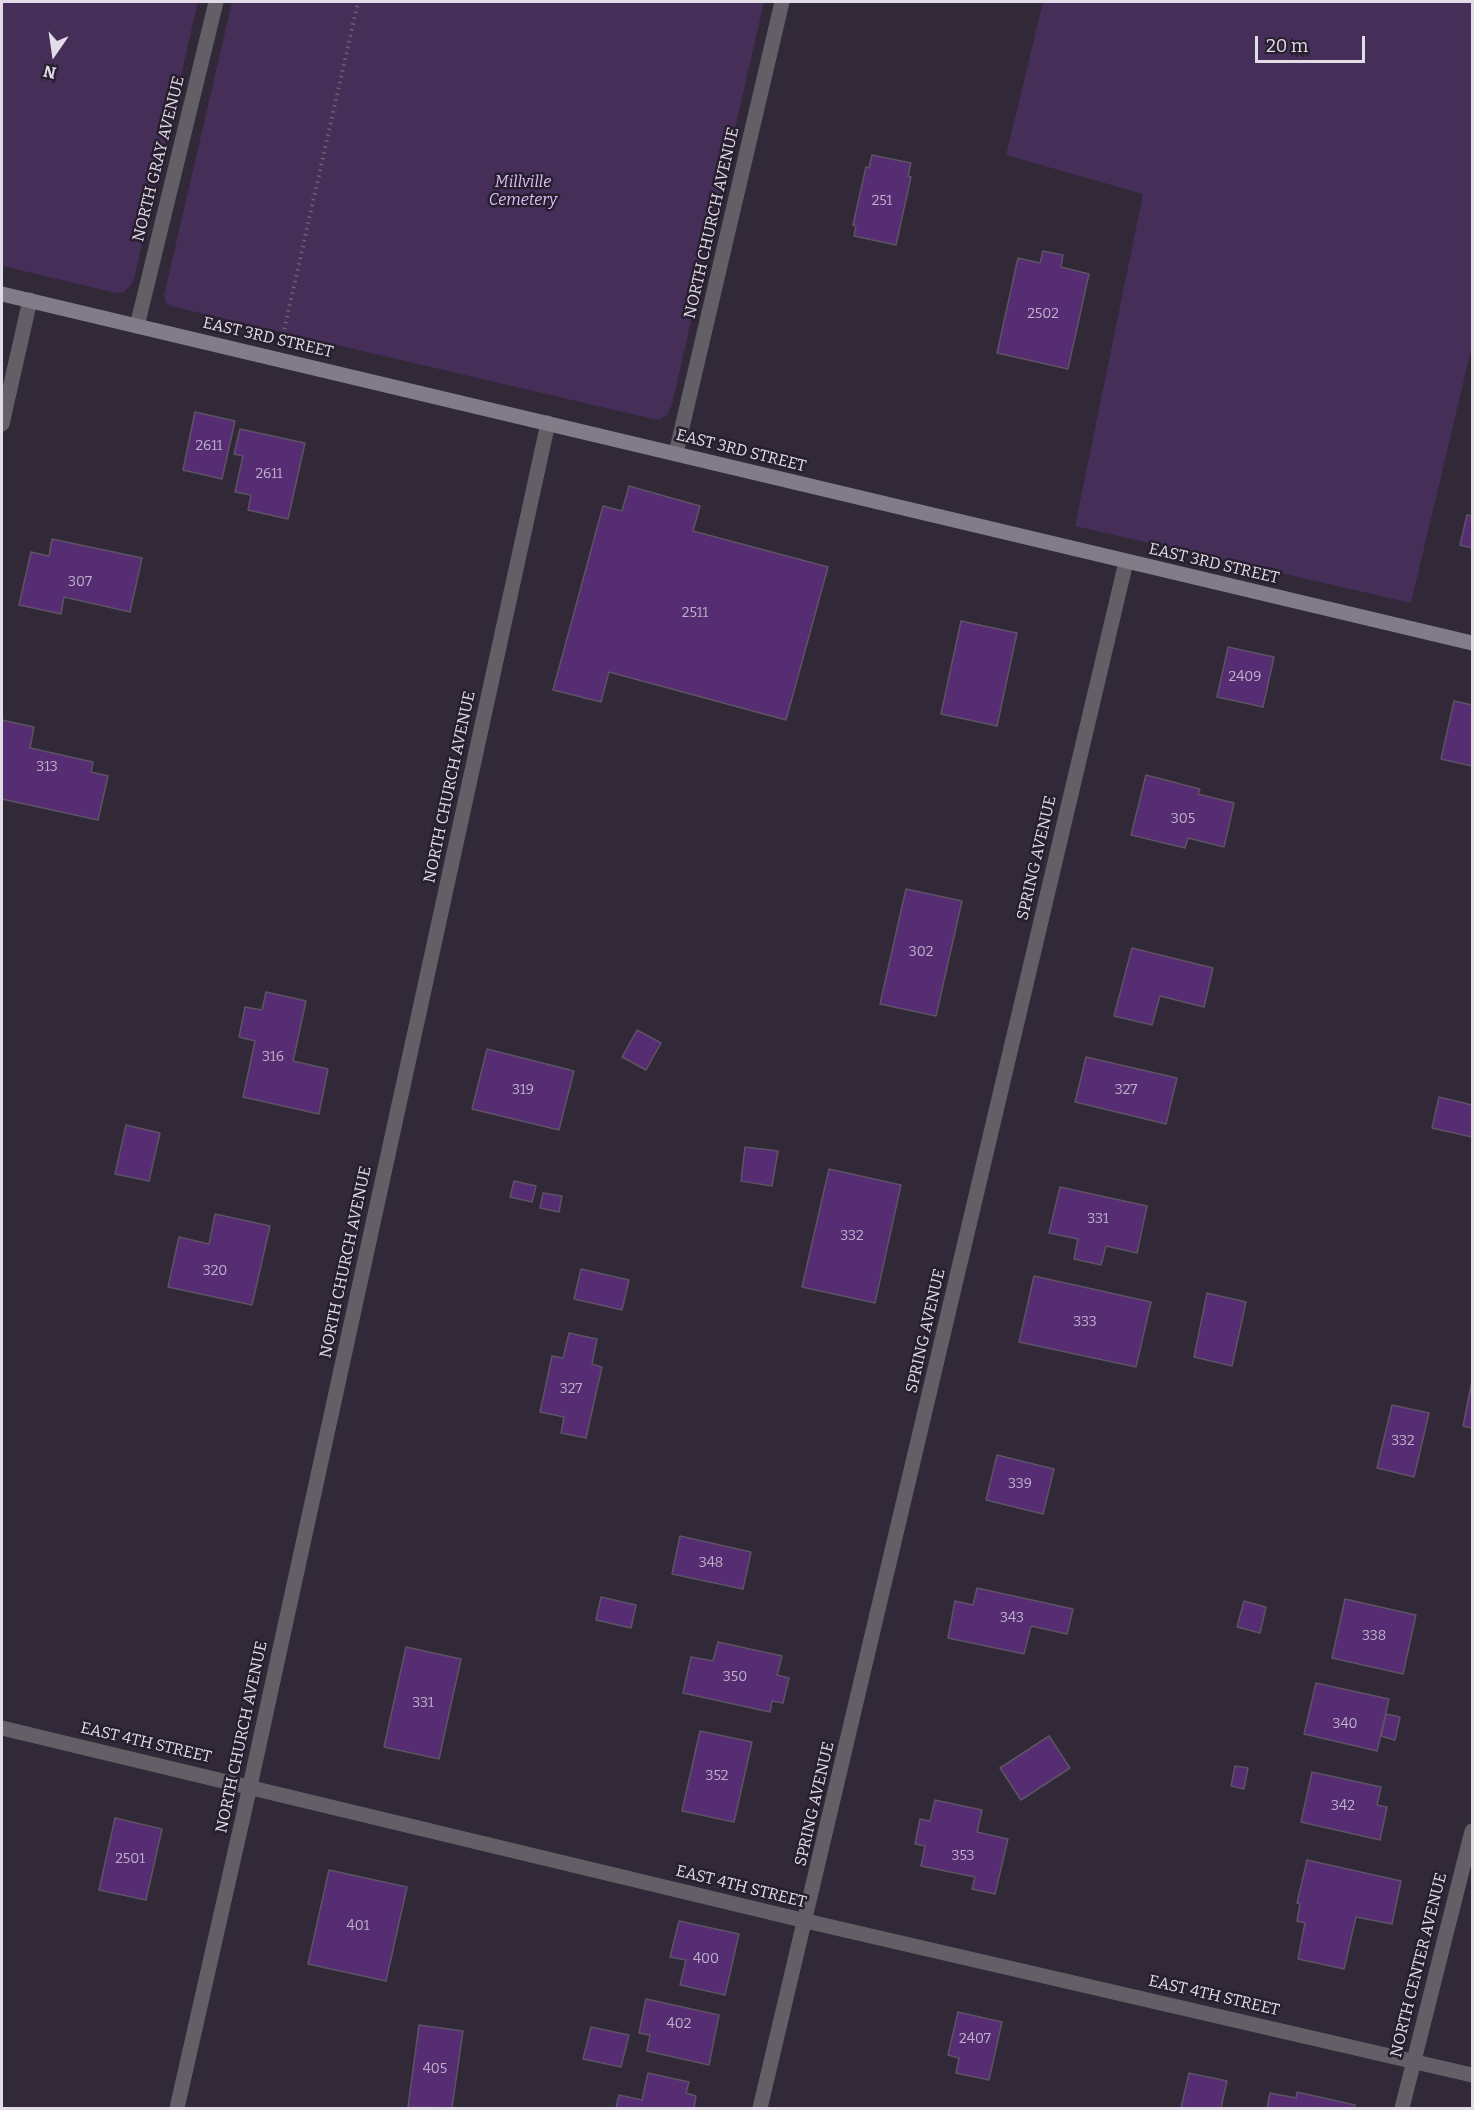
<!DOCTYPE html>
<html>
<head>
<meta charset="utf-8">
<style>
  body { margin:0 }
  #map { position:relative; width:1474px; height:2110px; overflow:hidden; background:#312838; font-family:Bitter,serif }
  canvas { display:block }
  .frame { position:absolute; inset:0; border:3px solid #e1dce7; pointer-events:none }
  .north { position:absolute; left:24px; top:24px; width:60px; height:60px; -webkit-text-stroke:4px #271e2e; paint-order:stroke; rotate:193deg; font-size:16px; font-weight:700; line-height:24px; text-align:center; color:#e1dce7 }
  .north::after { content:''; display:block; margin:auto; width:21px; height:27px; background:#e1dce7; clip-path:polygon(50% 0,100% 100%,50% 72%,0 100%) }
  .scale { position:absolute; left:1255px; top:36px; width:110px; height:27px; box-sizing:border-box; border:3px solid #e1dce7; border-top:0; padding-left:8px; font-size:18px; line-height:21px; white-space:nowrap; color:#e1dce7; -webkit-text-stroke:4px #271e2e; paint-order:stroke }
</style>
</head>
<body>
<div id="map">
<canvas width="1474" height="2110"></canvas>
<div class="frame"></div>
<div class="north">N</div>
<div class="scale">20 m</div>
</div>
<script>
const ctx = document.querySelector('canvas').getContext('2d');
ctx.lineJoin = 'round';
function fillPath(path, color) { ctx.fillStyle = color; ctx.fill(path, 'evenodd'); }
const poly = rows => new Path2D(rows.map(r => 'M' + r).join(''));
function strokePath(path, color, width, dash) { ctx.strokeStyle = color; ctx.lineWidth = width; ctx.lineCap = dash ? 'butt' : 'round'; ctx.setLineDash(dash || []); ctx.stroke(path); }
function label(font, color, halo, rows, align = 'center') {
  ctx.font = font + ' Bitter,serif'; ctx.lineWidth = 5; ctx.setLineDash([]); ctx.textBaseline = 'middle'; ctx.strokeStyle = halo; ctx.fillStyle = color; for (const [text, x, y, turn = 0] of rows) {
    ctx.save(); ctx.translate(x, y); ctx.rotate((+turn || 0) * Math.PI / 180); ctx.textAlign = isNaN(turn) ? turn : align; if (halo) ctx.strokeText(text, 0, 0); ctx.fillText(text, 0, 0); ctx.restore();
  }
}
fillPath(poly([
  [2,2,198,2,134,279,131,285,124,292,116,293,2,266],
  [232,2,764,2,672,405,667,415,659,420,653,419,174,307,166,303,164,295],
  [1043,2,1472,2,1472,346,1411,603,1075,526,1143,194,1006,155]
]), '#452e57');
const building = poly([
  [872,155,911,163,908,176,911,177,896,245,854,236,856,226,853,225,866,167,869,168,872,155],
  [1043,251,1063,255,1061,267,1089,274,1068,369,997,353,1018,258,1040,263,1043,251],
  [195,412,235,421,222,479,183,470,195,412],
  [240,429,305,443,288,519,248,510,251,495,235,492,243,456,234,454,240,429],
  [629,486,700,506,693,531,828,567,786,720,609,672,601,702,553,690,603,506,622,511,629,486],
  [1467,515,1472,516,1472,548,1460,545,1467,515],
  [52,539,142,558,130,612,64,597,61,614,19,605,31,552,49,556,52,539],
  [961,621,1017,633,997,726,941,714,961,621],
  [1228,647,1274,657,1263,707,1217,697,1228,647],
  [1454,701,1472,705,1472,766,1441,759,1454,701],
  [2,720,34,727,30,748,93,762,91,772,108,776,98,820,2,799,2,720],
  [1146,775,1200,789,1198,794,1234,803,1224,847,1188,838,1185,848,1131,835,1146,775],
  [906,889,962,901,936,1016,880,1004,906,889],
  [1132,948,1213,968,1204,1007,1160,996,1152,1025,1114,1016,1132,948],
  [266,992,306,1001,293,1061,328,1069,319,1114,243,1097,255,1041,239,1037,245,1007,262,1010,266,992],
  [637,1030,661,1043,646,1070,622,1057,637,1030],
  [487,1049,574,1071,559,1130,472,1109,487,1049],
  [1086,1057,1177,1078,1166,1124,1075,1102,1086,1057],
  [1439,1097,1472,1105,1472,1137,1432,1128,1439,1097],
  [126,1125,160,1133,149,1181,115,1174,126,1125],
  [745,1147,778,1151,772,1186,741,1181,745,1147],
  [829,1169,901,1185,875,1303,802,1287,829,1169],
  [514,1181,536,1186,532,1202,510,1197,514,1181],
  [1060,1187,1147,1206,1137,1253,1106,1246,1101,1265,1074,1259,1078,1239,1049,1233,1060,1187],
  [543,1193,562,1196,559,1212,540,1208,543,1193],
  [215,1214,270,1226,252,1305,168,1287,179,1237,209,1244,215,1214],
  [581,1269,629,1280,622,1310,574,1299,581,1269],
  [1034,1276,1151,1302,1136,1367,1019,1342,1034,1276],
  [1207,1293,1246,1302,1232,1366,1194,1357,1207,1293],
  [569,1333,597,1339,592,1364,602,1367,586,1438,561,1433,564,1417,540,1412,552,1356,563,1358,569,1333],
  [1472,1381,1472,1428,1463,1426,1472,1381],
  [1392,1405,1429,1413,1414,1477,1377,1468,1392,1405],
  [997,1455,1054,1469,1043,1514,986,1500,997,1455],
  [680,1536,751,1552,743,1589,672,1574,680,1536],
  [977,1588,1073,1609,1067,1634,1031,1626,1024,1654,948,1638,955,1601,973,1605,977,1588],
  [601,1597,636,1605,631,1628,596,1620,601,1597],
  [1345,1599,1416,1615,1403,1674,1332,1658,1345,1599],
  [1244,1601,1266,1607,1260,1633,1237,1627,1244,1601],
  [718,1642,782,1656,777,1675,789,1678,783,1703,772,1701,770,1712,683,1693,691,1657,713,1661,718,1642],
  [406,1647,461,1659,439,1759,384,1747,406,1647],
  [1316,1683,1389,1699,1377,1751,1304,1734,1316,1683],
  [1386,1714,1400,1717,1395,1740,1381,1736,1386,1714],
  [700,1731,752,1742,734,1822,682,1811,700,1731],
  [1049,1736,1070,1768,1021,1800,1000,1768,1049,1736],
  [1235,1766,1248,1768,1244,1789,1231,1786,1235,1766],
  [1312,1772,1381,1787,1377,1805,1387,1807,1380,1840,1301,1822,1312,1772],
  [935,1800,982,1810,977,1832,1008,1839,995,1894,972,1889,975,1877,921,1866,925,1846,915,1844,920,1819,930,1821,935,1800],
  [115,1818,162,1829,146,1900,99,1890,115,1818],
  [1307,1860,1401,1881,1392,1924,1356,1917,1344,1969,1298,1959,1305,1923,1297,1921,1300,1904,1297,1903,1307,1860],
  [329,1870,407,1887,386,1981,308,1964,329,1870],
  [679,1921,739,1934,725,1995,680,1985,686,1960,670,1957,679,1921],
  [646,1999,719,2015,709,2065,647,2051,650,2035,639,2033,646,1999],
  [958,2012,1002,2022,989,2080,956,2073,959,2058,948,2055,958,2012],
  [419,2025,463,2031,452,2108,408,2107,419,2025],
  [591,2027,629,2035,621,2067,583,2059,591,2027],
  [648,2073,689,2082,686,2093,696,2096,694,2108,616,2108,619,2095,642,2100,648,2073],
  [1189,2073,1227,2081,1221,2108,1181,2108,1189,2073],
  [1297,2092,1355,2105,1354,2108,1267,2108,1270,2093,1296,2098,1297,2092]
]);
fillPath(building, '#562d72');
strokePath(building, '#5d5365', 1.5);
strokePath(poly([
  [283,335,358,2]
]), '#696170', 4, [1.5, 4.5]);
strokePath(poly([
  [137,326,216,2],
  [2,424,30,300],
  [676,453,782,2],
  [2,1728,806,1921,1472,2075],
  [177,2108,250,1786,548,423],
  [760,2108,1126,562],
  [1402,2108,1472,1831]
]), '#635f67', 15);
strokePath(poly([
  [2,294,1472,643]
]), '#827b88', 15);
label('14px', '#beb0ca', null, [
  ["251",882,201],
  ["2502",1043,314],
  ["2611",209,446],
  ["2611",269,474],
  ["307",80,582],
  ["2511",695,613],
  ["2409",1245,677],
  ["313",47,767],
  ["305",1183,819],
  ["302",921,952],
  ["316",273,1057],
  ["319",523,1090],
  ["327",1126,1090],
  ["331",1098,1219],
  ["332",852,1236],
  ["320",215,1271],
  ["333",1085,1322],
  ["327",571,1389],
  ["332",1403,1441],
  ["339",1020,1484],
  ["348",711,1563],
  ["343",1012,1618],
  ["338",1374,1636],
  ["350",735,1677],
  ["331",423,1703],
  ["340",1345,1724],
  ["352",717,1776],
  ["342",1343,1806],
  ["353",963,1856],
  ["2501",130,1859],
  ["401",358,1926],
  ["400",706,1959],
  ["402",679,2024],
  ["2407",975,2039],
  ["405",435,2069]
]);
label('16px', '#e1dce7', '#271e2e', [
  ["NORTH GRAY AVENUE",159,159,-76],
  ["NORTH CHURCH AVENUE",712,223,-77],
  ["EAST 3RD STREET",268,338,13],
  ["EAST 3RD STREET",741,451,14],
  ["EAST 3RD STREET",1214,564,13],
  ["NORTH CHURCH AVENUE",450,787,-78],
  ["SPRING AVENUE",1037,858,-77],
  ["NORTH CHURCH AVENUE",346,1262,-78],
  ["SPRING AVENUE",926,1331,-77],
  ["NORTH CHURCH AVENUE",242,1737,-78],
  ["EAST 4TH STREET",146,1743,13],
  ["SPRING AVENUE",815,1804,-77],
  ["EAST 4TH STREET",741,1887,14],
  ["NORTH CENTER AVENUE",1419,1965,-76],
  ["EAST 4TH STREET",1214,1996,13]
]);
label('italic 16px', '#dfbefb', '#271e2e', [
  ["Millville",523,183],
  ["Cemetery",523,201]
]);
</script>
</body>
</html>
